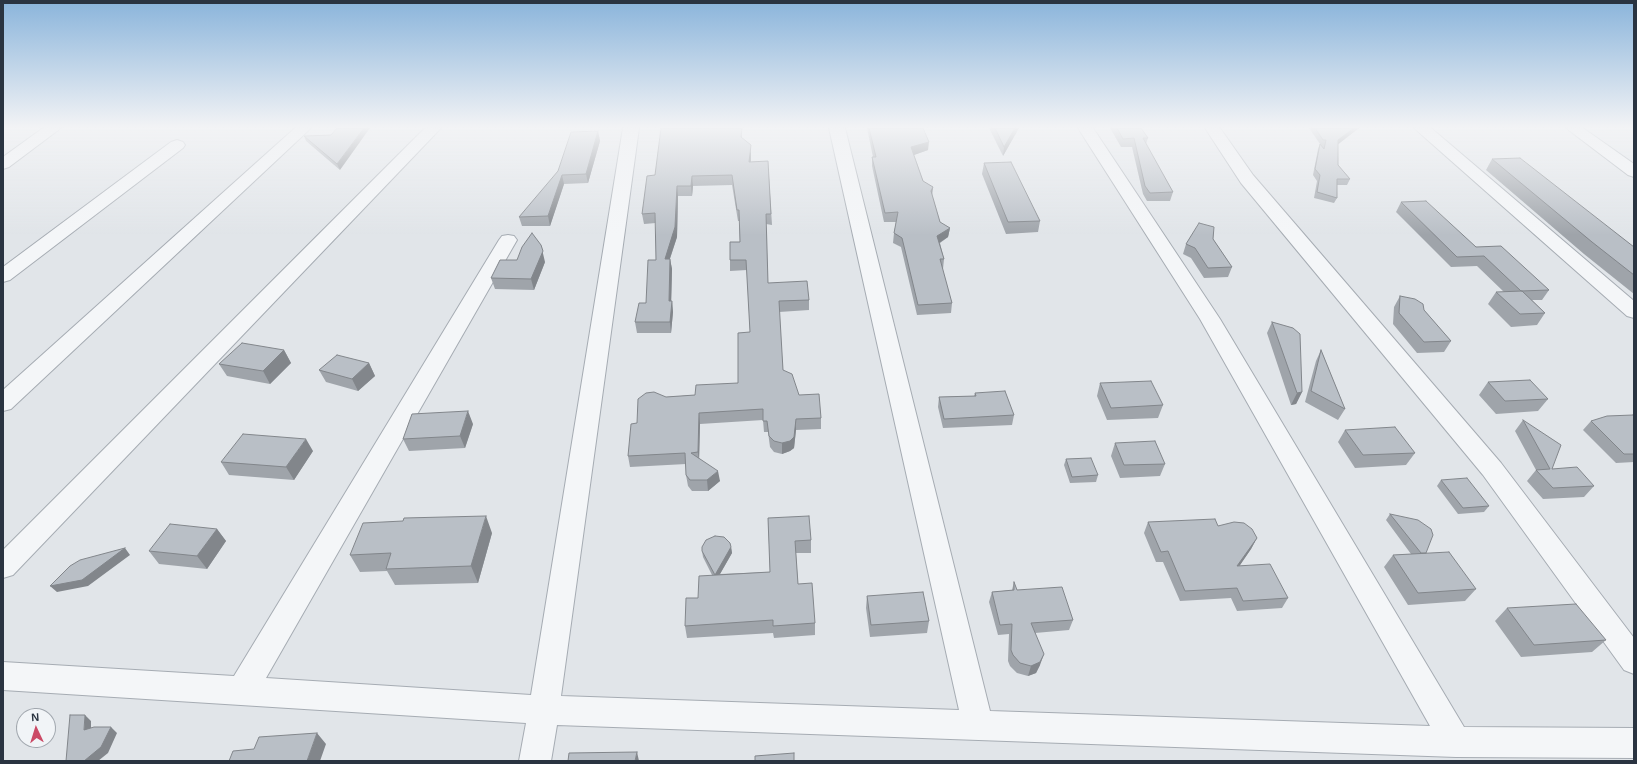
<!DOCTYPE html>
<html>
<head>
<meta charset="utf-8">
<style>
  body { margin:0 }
  #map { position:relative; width:1637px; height:764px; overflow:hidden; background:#e1e5e9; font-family:Arial,sans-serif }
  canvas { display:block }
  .frame { position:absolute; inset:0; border:4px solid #2a3441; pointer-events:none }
  .north { position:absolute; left:16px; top:708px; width:40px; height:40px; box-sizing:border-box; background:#f1f4f7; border:1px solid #a1a7ae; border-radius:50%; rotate:356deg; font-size:11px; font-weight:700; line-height:16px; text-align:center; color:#2a3441 }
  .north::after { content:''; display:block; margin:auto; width:14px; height:18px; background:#cb4a66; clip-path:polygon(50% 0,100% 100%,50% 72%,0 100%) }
</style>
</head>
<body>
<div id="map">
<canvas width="1637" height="764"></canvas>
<div class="frame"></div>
<div class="north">N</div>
</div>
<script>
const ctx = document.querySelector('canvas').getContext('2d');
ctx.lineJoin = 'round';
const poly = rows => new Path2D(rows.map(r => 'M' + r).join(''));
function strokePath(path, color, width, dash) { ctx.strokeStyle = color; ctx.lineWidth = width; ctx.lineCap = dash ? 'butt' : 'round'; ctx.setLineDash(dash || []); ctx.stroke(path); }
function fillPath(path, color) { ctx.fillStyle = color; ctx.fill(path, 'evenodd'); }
const minor = poly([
  [43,128,61,128,9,167,3,169,3,157,43,128],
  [295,128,311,128,11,409,3,411,3,390,295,128],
  [425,128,441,128,13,575,3,578,3,550,425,128],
  [623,128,639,128,561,696,959,710,829,128,845,128,990,711,1430,726,1200,319,1078,128,1093,128,1220,319,1464,727,1634,728,1634,758,1456,757,557,725,551,761,519,761,526,723,3,690,3,662,234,676,499,240,502,236,508,235,514,236,517,240,266,678,531,695,623,128],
  [1205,128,1220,128,1253,175,1501,463,1634,638,1634,674,1624,670,1483,475,1241,183,1205,128],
  [1414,128,1431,128,1634,301,1634,318,1627,316,1414,128],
  [1566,128,1583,128,1634,164,1634,177,1628,175,1566,128],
  [177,140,183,142,185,145,183,148,10,280,3,282,3,267,171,142,177,140]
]);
strokePath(minor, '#a6acb3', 2);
fillPath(minor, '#f4f6f8');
fillPath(poly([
  [867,128,923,128,928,150,914,155,923,181,932,196,940,222,950,228,948,237,940,243,944,259,943,269,942,269,952,303,951,313,917,315,901,247,893,243,894,233,896,222,884,222,872,166,872,157,873,157],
  [989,128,1019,128,1003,156],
  [1110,128,1141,128,1148,138,1146,144,1173,192,1170,201,1147,201,1143,194,1132,147,1121,147],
  [1309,128,1359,128,1338,144,1338,165,1350,179,1347,185,1337,185,1337,198,1334,203,1314,198,1317,181,1313,175,1318,149,1320,144],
  [598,131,600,141,588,183,564,184,550,226,522,226,519,217],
  [331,135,340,170,306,141,304,136],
  [742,138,751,154,751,162,768,161,772,225,766,224,768,283,809,300,809,310,779,312,783,370,799,395,821,418,821,429,796,430,794,448,790,451,782,454,774,452,770,447,768,432,764,432,763,420,700,424,699,458,720,481,708,491,692,491,688,486,686,475,686,464,630,467,628,456,637,423,666,397,695,395,738,383,750,332,747,270,730,271,730,260,740,242,740,221,738,221,732,185,693,186,692,196,678,196,677,237,670,259,672,269,671,301,672,301,673,312,671,333,637,333,635,322,646,303,656,260,656,223,644,224,642,214,655,175],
  [1492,159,1634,247,1634,294,1584,254,1486,170],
  [984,163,1040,221,1038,232,1006,234,982,174],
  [1401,202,1549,290,1542,300,1532,300,1545,313,1537,325,1511,327,1488,304,1496,292,1504,292,1477,266,1451,267,1396,212],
  [1213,239,1232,267,1228,277,1204,278,1191,258,1183,254,1186,244],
  [545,262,534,290,495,289,491,278],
  [1400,296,1424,310,1451,341,1444,352,1417,353,1393,324,1394,307],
  [1272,322,1302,392,1296,404,1291,405,1267,333],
  [284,350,291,363,270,384,227,376,219,364],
  [1321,350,1345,409,1338,420,1305,402,1316,361],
  [369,363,375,376,358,391,326,382,319,370],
  [1488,382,1548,399,1538,411,1496,414,1479,395],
  [1100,383,1163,405,1158,418,1107,420,1097,396],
  [975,393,1014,415,1012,425,943,428,938,407,939,397,974,396],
  [1634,416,1634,462,1616,463,1583,430,1591,421],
  [1523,420,1552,469,1594,486,1584,497,1543,499,1527,481,1536,470,1515,431],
  [473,424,465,448,409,451,403,439],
  [1345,430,1415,453,1406,465,1355,468,1338,442],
  [1115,443,1165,464,1160,476,1120,478,1111,456],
  [313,451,294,480,229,475,221,462],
  [1066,459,1098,475,1096,482,1070,483,1064,465],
  [1441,480,1489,506,1484,512,1458,514,1437,486],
  [1390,514,1426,553,1476,589,1465,601,1408,605,1384,567,1393,555,1411,554,1386,520],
  [768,518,811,540,811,553,796,553,798,584,815,623,815,635,774,638,773,633,687,638,685,626,698,598,712,575,703,557,702,551,731,547,732,553,720,574,770,572],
  [1148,522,1218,526,1257,538,1251,549,1239,566,1288,598,1282,608,1237,611,1231,598,1180,601,1163,562,1156,562,1144,533],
  [217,529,226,541,207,569,159,564,149,551],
  [492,533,478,583,395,585,387,571,360,572,350,555],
  [1014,582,1017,590,1073,620,1069,630,1035,633,1040,665,1036,673,1028,676,1017,673,1010,666,1008,661,1009,634,998,635,989,602,992,592,1012,590],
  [867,596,929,621,927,633,870,637,866,608],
  [1507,608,1606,640,1592,652,1521,657,1495,621]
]), '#9fa4aa');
fillPath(poly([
  [364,128,370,128,340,170,337,164],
  [742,128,742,147,741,137],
  [1015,128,1019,128,1003,156,1004,147],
  [1354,128,1359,128,1336,146,1338,140],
  [598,131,600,141,588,183,586,174],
  [929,142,928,150,911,156,911,147],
  [751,145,751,154,750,172,749,162],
  [562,175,564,184,550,226,548,216],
  [692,176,693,186,692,196,691,186],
  [677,186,678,196,677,237,666,270,665,259],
  [933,187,932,196,931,191],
  [950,228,948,237,936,245,937,236],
  [541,245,545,262,534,290,531,279],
  [670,259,672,269,671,310,672,301,673,312,671,333,670,322,669,301],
  [284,350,291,363,270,384,263,371],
  [369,363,375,376,358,391,352,379],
  [1302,392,1296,404,1291,405,1297,393],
  [468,411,473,424,465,448,460,436],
  [699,413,700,424,699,463,698,452],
  [796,419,796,430,794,448,790,451,782,454,782,443],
  [306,439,313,451,294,480,286,467],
  [718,471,720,481,708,491,707,480],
  [486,516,492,533,478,583,471,566],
  [217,529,226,541,207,569,197,556],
  [1257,538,1251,549,1232,577,1237,566],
  [731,547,732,553,716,581,715,575],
  [125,548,130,555,88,586,57,592,50,586],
  [1044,654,1040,665,1036,673,1028,676,1031,666],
  [85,715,91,721,91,736,84,730],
  [111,727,117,733,108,753,98,761,84,761],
  [317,733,326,744,320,761,307,761],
  [637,752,639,761,635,761]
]), '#82868b');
const building = poly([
  [337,128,364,128,337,164,304,136,331,135,337,128],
  [661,128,742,128,741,137,751,145,749,162,768,161,771,214,766,214,768,283,807,281,809,300,779,301,783,370,792,374,799,395,819,394,821,418,796,419,794,437,790,441,782,443,774,441,769,436,767,421,763,421,763,409,699,413,698,452,691,453,718,471,707,480,690,480,686,475,685,453,628,456,631,424,637,423,638,399,646,393,654,392,666,397,695,395,696,385,738,383,738,333,750,332,746,260,730,260,730,242,740,242,739,210,737,210,732,175,692,176,691,186,677,186,675,227,665,259,670,259,669,301,672,301,670,322,635,322,639,303,646,303,648,260,656,260,655,213,642,214,647,176,655,175,661,128],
  [869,128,923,128,929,142,911,147,923,181,933,187,931,191,940,222,950,228,937,236,944,259,940,259,952,303,918,305,902,238,894,233,898,212,885,213,872,157,876,157,869,128],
  [995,128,1015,128,1004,147,995,128],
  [1117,128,1141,128,1148,138,1143,138,1173,192,1150,193,1145,186,1134,138,1123,139,1117,128],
  [1315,128,1354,128,1338,140,1338,165,1350,179,1337,179,1337,198,1317,192,1320,175,1315,169,1320,144,1324,149,1326,140,1323,140,1315,128],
  [598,131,586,174,562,175,548,216,519,217,558,171,571,132,598,131],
  [1520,158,1634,247,1634,275,1592,242,1492,159,1520,158],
  [1011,162,1040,221,1008,222,984,163,1011,162],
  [1426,201,1476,247,1501,246,1549,290,1521,291,1484,256,1457,257,1401,202,1426,201],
  [1199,223,1214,227,1213,239,1232,267,1208,268,1195,248,1186,244,1199,223],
  [532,233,541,245,543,251,531,279,491,278,500,260,517,260,522,247,532,233],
  [1522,291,1545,313,1520,314,1496,292,1522,291],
  [1400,296,1415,299,1423,304,1424,310,1451,341,1424,342,1399,313,1400,296],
  [1272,322,1293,328,1300,334,1302,392,1297,393,1272,322],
  [242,343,284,350,263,371,219,364,242,343],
  [1321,350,1345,409,1311,391,1321,350],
  [337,355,369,363,352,379,319,370,337,355],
  [1530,380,1548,399,1505,401,1488,382,1530,380],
  [1151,381,1163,405,1111,408,1100,383,1151,381],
  [1005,391,1014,415,944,419,939,397,976,396,975,393,1005,391],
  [468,411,460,436,403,439,412,414,468,411],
  [1633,415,1634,416,1634,454,1624,454,1591,421,1607,416,1633,415],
  [1523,420,1561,445,1552,469,1577,467,1594,486,1553,488,1536,470,1550,469,1523,420],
  [1395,427,1415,453,1363,455,1345,430,1395,427],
  [243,434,306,439,286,467,221,462,243,434],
  [1155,441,1165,464,1124,465,1115,443,1155,441],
  [1091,458,1098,475,1072,477,1066,459,1091,458],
  [1467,478,1489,506,1463,508,1441,480,1467,478],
  [1390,514,1418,520,1431,529,1433,535,1426,553,1421,553,1390,514],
  [486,516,471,566,386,569,391,553,350,555,363,523,403,521,404,518,486,516],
  [809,516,811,540,795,541,798,584,812,583,815,623,773,626,773,620,685,626,686,598,698,598,699,576,770,572,768,518,809,516],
  [1215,519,1218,526,1234,522,1244,523,1252,529,1257,538,1237,566,1270,564,1288,598,1243,601,1237,588,1185,591,1168,551,1161,552,1148,522,1215,519],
  [170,524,217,529,197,556,149,551,170,524],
  [715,536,724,537,730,543,731,547,715,575,702,551,702,547,706,540,715,536],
  [125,548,82,580,50,586,70,566,80,560,125,548],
  [1449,552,1476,589,1418,593,1393,555,1449,552],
  [1014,582,1017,590,1062,587,1073,620,1031,623,1044,654,1040,662,1031,666,1020,663,1013,655,1011,650,1012,624,1000,625,992,592,1014,590,1014,582],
  [923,592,929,621,871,625,867,596,923,592],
  [1576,604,1606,640,1534,645,1507,608,1576,604],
  [70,715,85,715,84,730,94,727,111,727,101,747,84,761,66,761,70,715],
  [317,733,307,761,229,761,233,751,254,749,259,737,317,733],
  [637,752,635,761,568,761,569,753,637,752],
  [794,753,794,761,755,761,755,756,794,753]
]);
fillPath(building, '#b9bfc6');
strokePath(building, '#82868b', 1);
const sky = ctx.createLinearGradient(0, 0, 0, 235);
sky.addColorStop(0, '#8ab4db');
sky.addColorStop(0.54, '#f2f3f5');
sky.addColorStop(1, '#f2f3f500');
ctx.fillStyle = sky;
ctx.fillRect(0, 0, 1637, 235);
</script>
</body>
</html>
